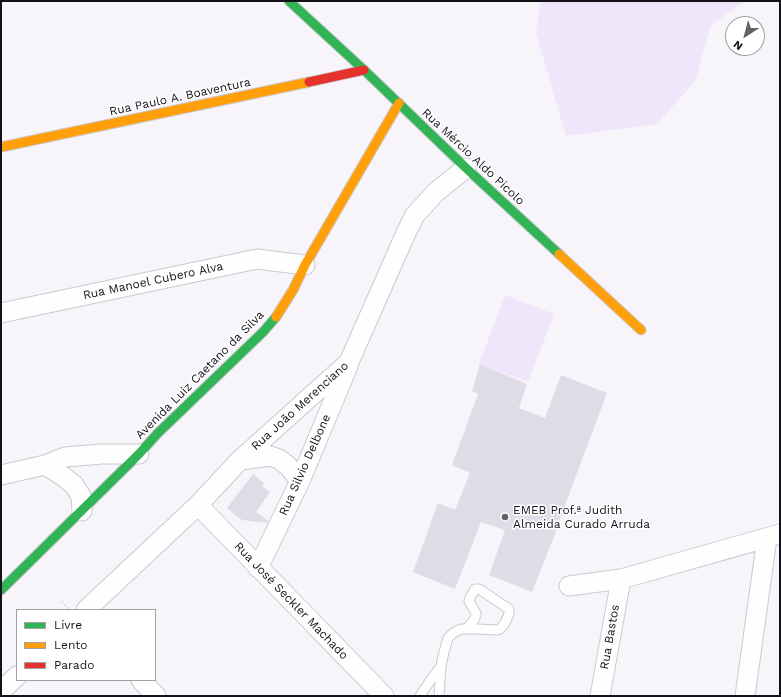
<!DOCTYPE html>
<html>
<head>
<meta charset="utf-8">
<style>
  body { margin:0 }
  #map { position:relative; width:781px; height:697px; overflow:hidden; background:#f7f5f9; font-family:"Work Sans",sans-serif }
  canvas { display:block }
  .frame { position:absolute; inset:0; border:2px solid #15111b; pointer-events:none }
  .legend { position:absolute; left:16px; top:609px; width:140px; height:72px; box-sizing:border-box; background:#fff; border:1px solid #a1a0a4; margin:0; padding:5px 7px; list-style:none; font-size:12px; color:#15111b }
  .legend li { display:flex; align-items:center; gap:8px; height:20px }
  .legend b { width:20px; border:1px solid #a1a0a4 }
  .north { position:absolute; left:725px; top:16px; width:40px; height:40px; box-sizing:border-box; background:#fff; border:1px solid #a1a0a4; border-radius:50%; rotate:216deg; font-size:11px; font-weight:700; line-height:16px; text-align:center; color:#15111b }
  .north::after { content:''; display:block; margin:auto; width:14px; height:18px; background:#646169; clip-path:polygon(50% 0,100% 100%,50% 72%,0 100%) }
</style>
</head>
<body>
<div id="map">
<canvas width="781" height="697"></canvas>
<div class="frame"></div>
<ul class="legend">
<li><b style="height:5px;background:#30b455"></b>Livre</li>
<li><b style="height:5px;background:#ff9f0a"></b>Lento</li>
<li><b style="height:5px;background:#e5322d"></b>Parado</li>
</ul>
<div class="north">N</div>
</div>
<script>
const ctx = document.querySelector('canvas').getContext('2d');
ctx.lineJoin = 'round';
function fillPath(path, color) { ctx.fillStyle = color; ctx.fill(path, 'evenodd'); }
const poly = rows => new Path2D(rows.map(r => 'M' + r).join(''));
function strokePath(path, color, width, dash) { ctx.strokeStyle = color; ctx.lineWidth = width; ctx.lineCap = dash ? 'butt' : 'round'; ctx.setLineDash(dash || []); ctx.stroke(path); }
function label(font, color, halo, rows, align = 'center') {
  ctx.font = font + ' "Work Sans",sans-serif'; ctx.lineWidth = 3; ctx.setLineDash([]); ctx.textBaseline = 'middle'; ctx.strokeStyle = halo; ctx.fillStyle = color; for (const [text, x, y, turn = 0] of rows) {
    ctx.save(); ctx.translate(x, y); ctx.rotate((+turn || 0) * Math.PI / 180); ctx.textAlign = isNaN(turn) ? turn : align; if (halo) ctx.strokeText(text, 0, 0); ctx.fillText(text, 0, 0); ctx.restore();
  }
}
fillPath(poly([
  [541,1,745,1,711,25,695,81,657,124,566,136,536,33],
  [505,295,554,314,528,382,479,364]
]), '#eee6fb');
fillPath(poly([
  [480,364,527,384,519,408,545,418,561,375,607,393,556,529,557,529,532,592,489,575,505,530,481,522,455,589,413,572,438,503,455,510,470,473,452,465,478,394,472,391],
  [253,474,264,483,262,486,270,492,256,512,268,521,268,523,242,520,234,514,227,508]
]), '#e0dce7');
const lane = poly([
  [420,696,430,681,441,666],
  [439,696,441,666,444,652,448,638,453,633,461,629,478,629,497,630,500,629,505,623,509,614,509,609,479,589,475,589,471,596,469,601,470,603,476,613,476,615,474,620,467,628]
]);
const street = poly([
  [1,313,257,259,305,265],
  [240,460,270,456,279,459,289,467,300,481],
  [45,465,64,477,74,485,81,496,82,511],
  [1,475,45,465,65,457,102,454,139,454],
  [198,505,384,696],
  [258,568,300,481,348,366],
  [569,586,621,579,780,534],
  [86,610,198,505,240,460,349,362,406,233,415,215,436,192,466,168],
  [141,680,156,696],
  [1,691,17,676],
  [600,696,621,579],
  [745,696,767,538]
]);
const fast = poly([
  [289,1,364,70,466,168,559,254],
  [1,590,139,454,158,433,263,332,276,317]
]);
const slow = poly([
  [1,147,309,82],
  [559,254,641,330],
  [276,317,293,290,305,265,399,103]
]);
const jam = poly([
  [309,82,364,70]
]);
strokePath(lane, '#ccc8d0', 11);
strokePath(street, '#ccc8d0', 21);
strokePath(fast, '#ccc8d0', 11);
strokePath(slow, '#ccc8d0', 11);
strokePath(jam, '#ccc8d0', 11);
strokePath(poly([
  [62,602,69,609]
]), '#d4d4d5', 2.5, [1, 3]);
strokePath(lane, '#fefefe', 9);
strokePath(street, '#fefefe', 19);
strokePath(fast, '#30b455', 9);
strokePath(slow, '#ff9f0a', 9);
strokePath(jam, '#e5322d', 9);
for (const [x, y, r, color] of [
  [505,517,4,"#646169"]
]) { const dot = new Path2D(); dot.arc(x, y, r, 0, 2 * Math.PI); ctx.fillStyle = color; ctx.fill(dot); strokePath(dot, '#fff', 1.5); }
label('12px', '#15111b', '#fff', [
  ["Rua Paulo A. Boaventura",180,97,-12],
  ["Rua Mércio Aldo Pícolo",473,157,43],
  ["Rua Manoel Cubero Alva",153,281,-12],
  ["Avenida Luiz Caetano da Silva",200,375,-45],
  ["Rua João Merenciano",300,406,-42],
  ["Rua Silvio Delbone",305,465,-66],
  ["Rua José Seckler Machado",291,601,46],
  ["Rua Bastos",610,637,-80]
]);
label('12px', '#15111b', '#fff', [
  ["EMEB Prof.ª Judith",513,510],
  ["Almeida Curado Arruda",513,524]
], 'left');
</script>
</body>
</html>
